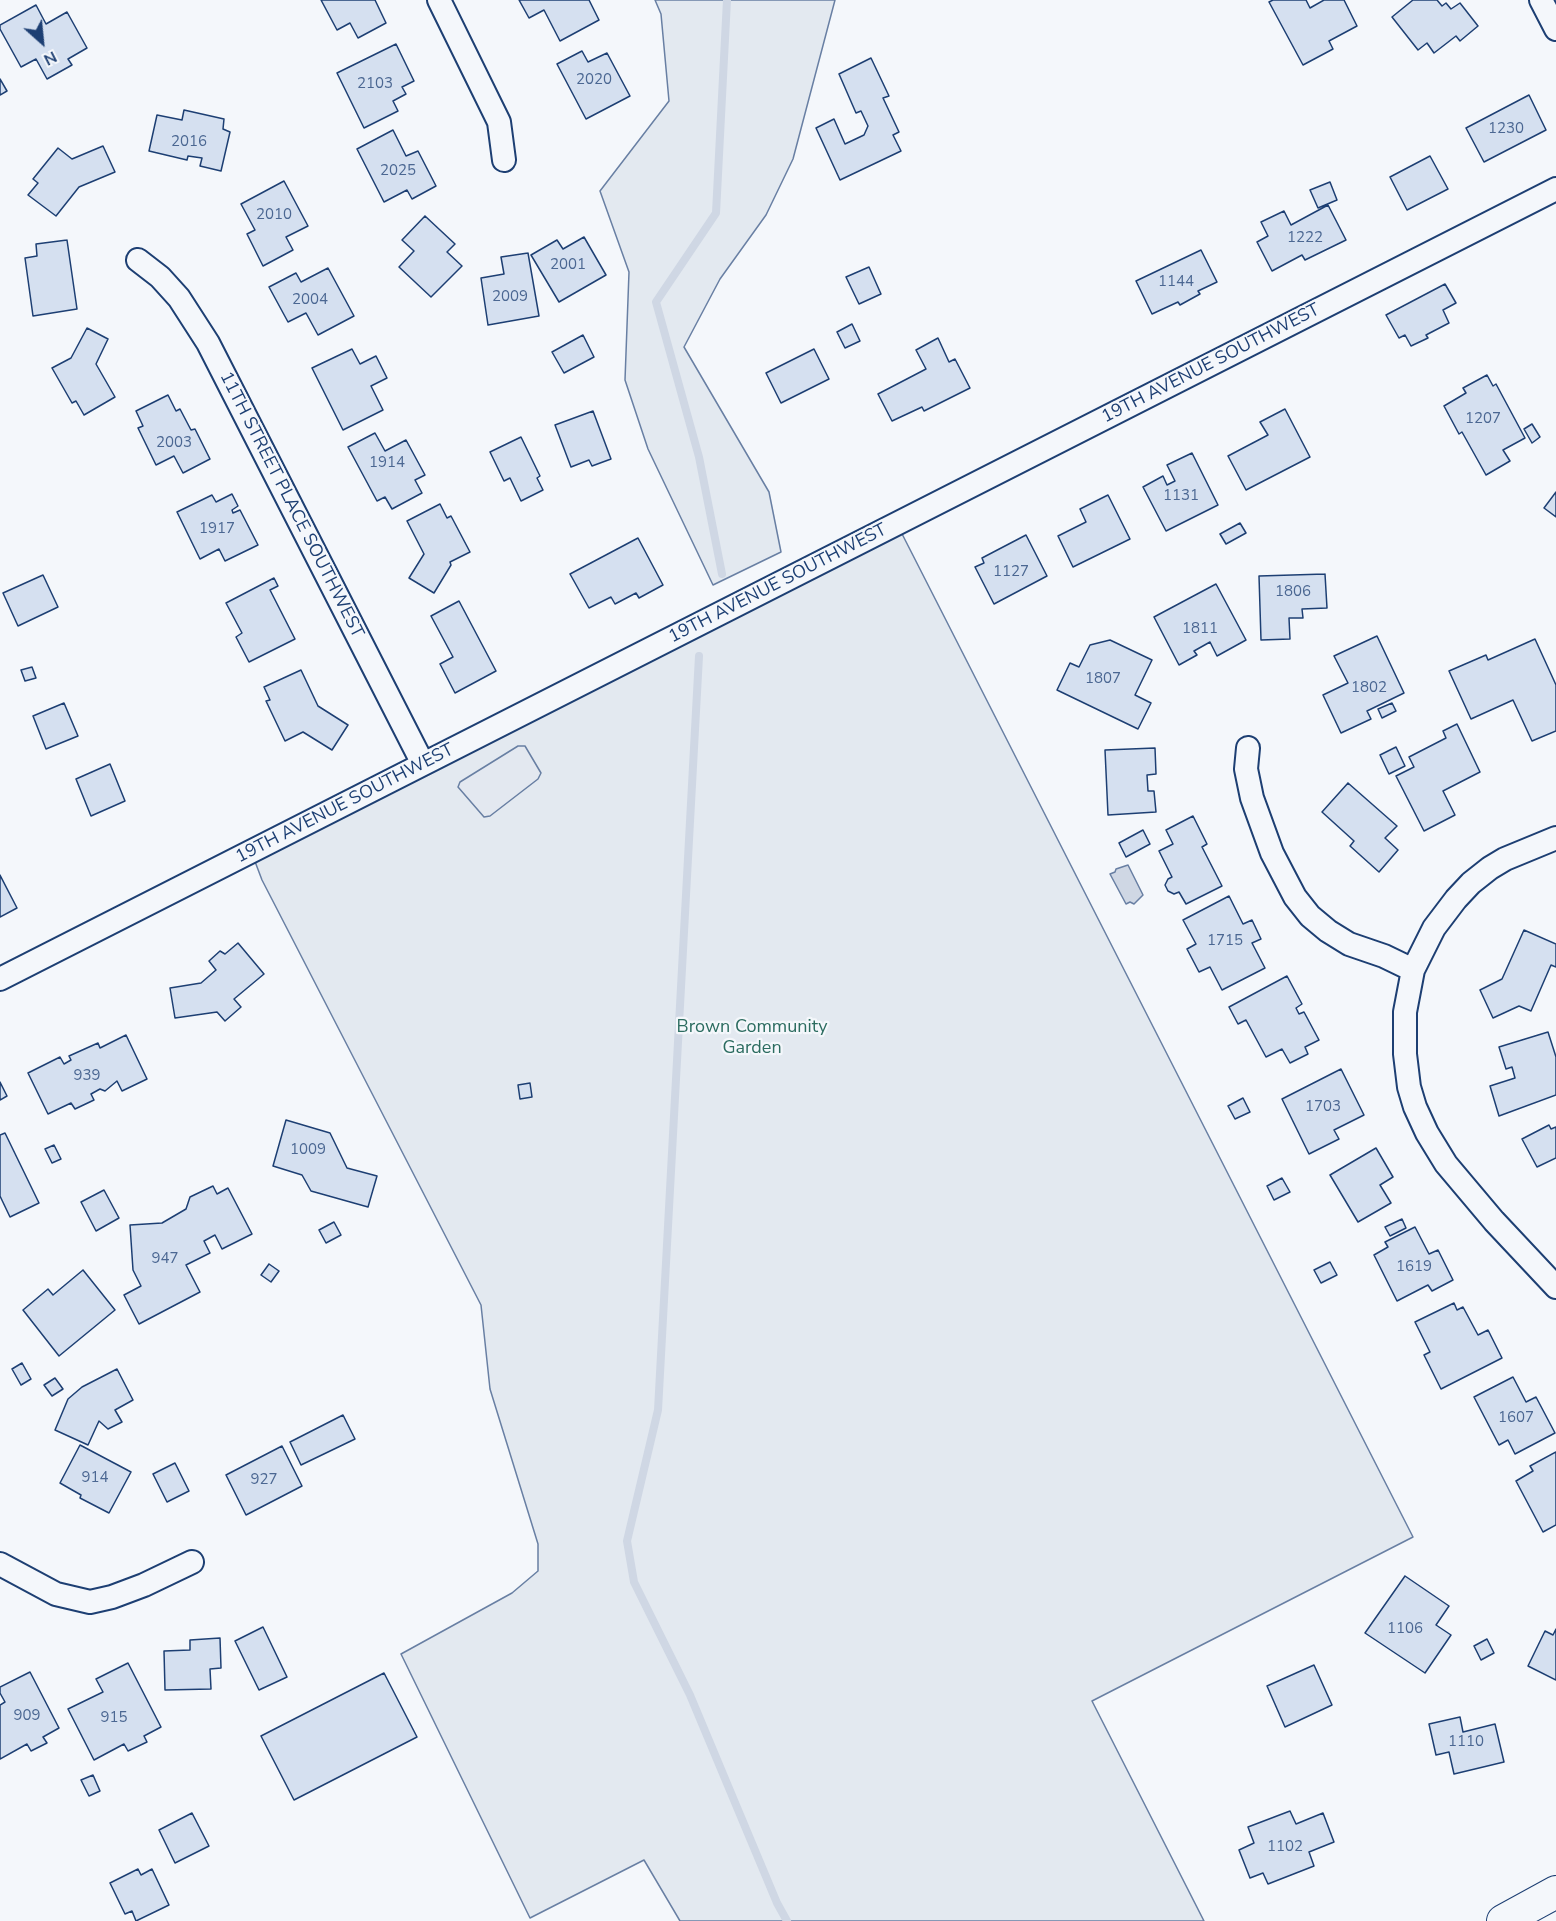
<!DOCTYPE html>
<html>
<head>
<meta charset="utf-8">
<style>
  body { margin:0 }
  #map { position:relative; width:1556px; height:1921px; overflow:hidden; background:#f4f7fb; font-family:"Nunito Sans",sans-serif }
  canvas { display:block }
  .north { position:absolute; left:12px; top:12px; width:60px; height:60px; -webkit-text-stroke:4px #f4f7fb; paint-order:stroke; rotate:153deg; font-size:16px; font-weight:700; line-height:24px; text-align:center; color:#1d3f73 }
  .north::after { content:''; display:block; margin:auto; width:21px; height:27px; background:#1d3f73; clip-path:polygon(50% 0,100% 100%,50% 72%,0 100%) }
</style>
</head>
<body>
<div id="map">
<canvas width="1556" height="1921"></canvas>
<div class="north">N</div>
</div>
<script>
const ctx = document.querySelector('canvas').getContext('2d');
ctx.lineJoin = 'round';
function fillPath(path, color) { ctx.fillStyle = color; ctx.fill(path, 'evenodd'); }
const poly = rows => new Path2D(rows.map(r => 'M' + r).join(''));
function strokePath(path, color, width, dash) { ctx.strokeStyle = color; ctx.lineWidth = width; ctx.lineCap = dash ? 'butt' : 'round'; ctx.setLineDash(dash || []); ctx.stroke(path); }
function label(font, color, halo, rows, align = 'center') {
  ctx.font = font + ' "Nunito Sans",sans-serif'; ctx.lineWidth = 4.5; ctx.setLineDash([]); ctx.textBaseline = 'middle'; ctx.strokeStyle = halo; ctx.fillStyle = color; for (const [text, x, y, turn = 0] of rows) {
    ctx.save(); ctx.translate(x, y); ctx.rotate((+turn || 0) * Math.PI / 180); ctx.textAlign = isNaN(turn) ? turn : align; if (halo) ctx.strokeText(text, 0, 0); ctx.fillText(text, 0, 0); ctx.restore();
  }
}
const green = poly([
  [655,0,835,0,793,159,766,215,720,279,684,347,769,492,781,552,713,585,648,449,625,380,629,272,600,191,669,101,661,14,655,0],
  [897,524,1413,1537,1092,1701,1204,1921,680,1921,644,1860,530,1918,401,1654,512,1593,538,1571,538,1544,490,1389,481,1305,262,880,251,851,897,524]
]);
fillPath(green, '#e3e9f0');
strokePath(green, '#687fa3', 1.5);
const parking = poly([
  [518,746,525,746,541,773,538,779,490,816,484,817,458,787,460,782,518,746]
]);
fillPath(parking, '#e3e8f0');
strokePath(parking, '#687fa3', 1.5);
const water = poly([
  [1128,865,1143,895,1134,904,1130,902,1126,904,1110,874,1115,872,1116,869,1128,865]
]);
fillPath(water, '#cfd7e4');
strokePath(water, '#687fa3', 1.5);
strokePath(poly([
  [722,574,699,457,656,302,716,213,727,0],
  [699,656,658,1410,627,1541,634,1582,690,1695,777,1903,787,1921]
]), '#cfd7e4', 8);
const building = poly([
  [321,0,375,0,386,23,358,38,350,23,337,30,321,0],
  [519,0,589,0,599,20,560,41,544,10,529,18,519,0],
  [1273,0,1306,0,1310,8,1324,0,1344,0,1357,26,1329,41,1333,49,1303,65,1269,2,1273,0],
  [1413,0,1437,0,1442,6,1446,3,1451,9,1460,3,1478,26,1460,41,1456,36,1434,53,1427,43,1418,50,1392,17,1413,0],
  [36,5,46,24,67,12,87,48,68,59,72,65,47,79,36,59,21,67,0,29,0,25,36,5],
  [396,44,414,81,402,87,406,94,393,101,398,111,364,128,337,73,396,44],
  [582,51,588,62,607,53,630,96,586,119,557,64,582,51],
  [871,58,889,96,883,98,899,132,893,135,901,151,840,180,816,128,834,119,845,144,864,135,868,126,861,111,856,113,839,74,871,58],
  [0,79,7,91,0,95,0,79],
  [1529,95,1546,130,1484,162,1466,128,1529,95],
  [184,110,224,119,223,129,230,132,221,171,200,166,202,158,188,156,187,160,149,151,157,115,182,120,184,110],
  [393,130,406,156,418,151,436,186,412,199,407,190,384,202,357,149,393,130],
  [103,146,115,172,79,187,56,216,28,195,38,183,33,179,58,148,72,159,103,146],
  [1430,156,1448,189,1407,210,1390,177,1430,156],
  [284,181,308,226,286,237,293,250,263,266,247,234,255,230,241,204,284,181],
  [1330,182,1337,200,1318,208,1310,190,1330,182],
  [1328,205,1346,240,1305,260,1302,255,1272,271,1257,242,1268,236,1261,222,1284,211,1291,225,1328,205],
  [425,216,455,244,447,252,462,266,431,297,399,267,414,251,402,240,425,216],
  [584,237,606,275,559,302,531,255,557,240,563,249,584,237],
  [67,240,77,309,33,316,25,258,37,256,36,244,67,240],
  [1201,250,1217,282,1198,291,1200,294,1180,305,1178,302,1152,314,1136,281,1201,250],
  [528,253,539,316,488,325,481,278,504,274,501,257,528,253],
  [869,267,881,294,859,304,846,277,869,267],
  [328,268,354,316,318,335,306,313,288,322,269,287,296,273,301,282,328,268],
  [1445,284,1456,303,1443,310,1449,323,1426,335,1428,338,1411,346,1405,335,1399,338,1386,315,1445,284],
  [852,324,860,341,845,348,837,332,852,324],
  [87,328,108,339,96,364,115,397,84,415,76,401,72,403,52,368,71,358,87,328],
  [583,335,594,357,564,373,552,352,583,335],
  [938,338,949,362,955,359,970,388,924,411,922,407,892,421,878,394,926,369,916,350,938,338],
  [352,349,360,364,376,356,387,378,371,386,383,410,343,430,312,368,352,349],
  [814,349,829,379,781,403,766,373,814,349],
  [1487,375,1493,386,1496,384,1525,438,1503,450,1510,461,1486,475,1462,432,1459,434,1444,406,1466,393,1463,388,1487,375],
  [168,395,176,411,180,409,191,430,195,429,210,459,183,473,174,456,156,465,138,428,143,426,136,411,168,395],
  [1285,409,1310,457,1246,490,1228,456,1268,435,1260,422,1285,409],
  [593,411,611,459,592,466,589,460,571,467,555,425,593,411],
  [1532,424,1540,437,1532,443,1524,429,1532,424],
  [375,433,385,451,406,440,425,475,415,480,422,493,392,509,385,497,377,501,348,447,375,433],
  [521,437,540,476,537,478,543,490,521,501,510,478,504,481,490,452,521,437],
  [1192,453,1218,505,1166,531,1143,487,1163,476,1167,485,1175,481,1167,465,1192,453],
  [1556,492,1556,517,1544,508,1556,492],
  [232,494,238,506,232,510,233,513,240,510,258,545,225,561,219,549,200,559,177,512,212,495,216,502,232,494],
  [1108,495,1130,539,1073,567,1058,536,1086,522,1080,509,1108,495],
  [440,504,447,518,451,516,470,552,450,562,451,565,434,593,409,578,424,554,407,521,440,504],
  [1240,523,1246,533,1226,544,1220,534,1240,523],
  [1026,535,1047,576,994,604,975,567,984,563,982,558,1026,535],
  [638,538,663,585,639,598,636,593,615,604,611,597,589,608,570,574,638,538],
  [1325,574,1327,608,1302,609,1303,618,1289,618,1290,639,1261,640,1259,576,1325,574],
  [43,575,58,607,18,626,3,593,43,575],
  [274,578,278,586,270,590,295,639,249,662,236,637,242,633,226,603,274,578],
  [1216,584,1246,640,1217,656,1210,642,1194,651,1197,655,1179,665,1154,617,1216,584],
  [459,601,496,671,455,693,440,664,453,657,431,616,459,601],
  [1377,636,1404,693,1367,711,1371,719,1341,733,1323,695,1348,683,1334,656,1377,636],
  [1535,639,1556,685,1556,731,1532,741,1513,700,1471,719,1449,671,1486,655,1488,660,1535,639],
  [1110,640,1152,660,1135,695,1151,703,1138,729,1057,690,1070,663,1079,667,1090,645,1110,640],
  [32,667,36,678,25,681,21,670,32,667],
  [301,670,318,706,348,725,332,750,303,732,285,741,266,701,270,700,264,687,301,670],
  [64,703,78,736,46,749,33,716,64,703],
  [1392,703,1396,711,1382,718,1378,709,1392,703],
  [1457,724,1480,772,1443,791,1455,815,1424,831,1396,776,1414,767,1409,757,1446,738,1443,731,1457,724],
  [1396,747,1405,766,1389,774,1380,755,1396,747],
  [1155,748,1156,774,1147,775,1148,791,1154,791,1156,812,1108,815,1105,750,1155,748],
  [110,764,125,801,91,816,76,779,110,764],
  [1348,783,1397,826,1385,838,1398,850,1379,872,1350,846,1354,841,1322,812,1348,783],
  [1193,816,1207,844,1202,847,1222,886,1186,904,1179,892,1174,894,1168,891,1165,885,1168,879,1172,877,1159,851,1173,844,1166,830,1193,816],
  [1143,830,1150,844,1126,857,1119,843,1143,830],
  [0,875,17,908,0,917,0,875],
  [1229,896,1243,924,1252,920,1261,939,1252,943,1265,968,1222,990,1210,967,1199,972,1187,949,1196,944,1183,920,1229,896],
  [1524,930,1556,944,1556,967,1551,965,1531,1011,1519,1006,1493,1018,1480,990,1502,979,1524,930],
  [238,943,264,974,234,999,241,1007,225,1021,217,1012,175,1018,170,988,201,983,216,970,209,961,220,951,225,954,238,943],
  [1287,976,1302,1004,1296,1008,1299,1014,1304,1012,1319,1040,1305,1047,1308,1054,1290,1063,1282,1049,1266,1057,1246,1020,1238,1024,1229,1007,1287,976],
  [1548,1032,1556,1057,1556,1095,1499,1116,1490,1086,1515,1078,1512,1067,1506,1069,1499,1047,1548,1032],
  [126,1035,147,1079,122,1091,117,1081,105,1091,100,1089,91,1094,94,1100,75,1109,71,1103,48,1114,28,1073,60,1057,64,1064,71,1060,69,1056,98,1043,100,1048,126,1035],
  [1341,1069,1364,1115,1334,1130,1339,1139,1309,1154,1282,1099,1341,1069],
  [0,1082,7,1096,0,1100,0,1082],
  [530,1083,532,1097,520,1099,518,1085,530,1083],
  [1243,1098,1250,1112,1235,1119,1228,1106,1243,1098],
  [286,1120,330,1133,347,1168,377,1176,368,1207,311,1191,302,1175,273,1166,286,1120],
  [1549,1125,1551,1129,1556,1127,1556,1158,1537,1167,1522,1139,1549,1125],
  [5,1133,39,1203,10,1217,0,1196,0,1135,5,1133],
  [54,1145,61,1159,52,1163,45,1149,54,1145],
  [1376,1148,1393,1177,1380,1185,1391,1203,1358,1222,1330,1175,1376,1148],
  [1282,1178,1290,1192,1274,1200,1267,1186,1282,1178],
  [213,1186,217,1194,228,1188,252,1234,222,1249,215,1235,204,1241,210,1253,186,1265,200,1292,139,1324,124,1295,141,1286,133,1270,130,1225,162,1223,186,1209,190,1197,213,1186],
  [104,1190,119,1218,96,1231,81,1202,104,1190],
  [1402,1219,1406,1228,1390,1236,1385,1227,1402,1219],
  [334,1222,341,1235,326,1243,319,1230,334,1222],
  [1415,1227,1429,1254,1438,1250,1453,1280,1432,1291,1428,1285,1397,1301,1374,1255,1388,1247,1385,1242,1415,1227],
  [1330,1262,1337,1275,1321,1283,1314,1270,1330,1262],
  [269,1264,279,1271,271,1282,261,1275,269,1264],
  [83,1270,115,1310,59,1356,23,1310,48,1289,53,1295,83,1270],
  [1454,1303,1457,1310,1463,1307,1478,1335,1488,1330,1502,1358,1441,1389,1424,1355,1430,1352,1415,1322,1454,1303],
  [22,1363,31,1379,21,1385,12,1369,22,1363],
  [117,1369,133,1400,115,1410,122,1422,108,1429,99,1421,88,1445,55,1430,68,1399,82,1387,117,1369],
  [1513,1377,1526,1402,1536,1397,1555,1433,1515,1454,1508,1440,1499,1445,1474,1397,1513,1377],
  [55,1378,63,1389,52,1396,44,1385,55,1378],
  [343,1415,355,1439,301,1465,290,1442,343,1415],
  [80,1445,131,1472,109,1513,80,1498,81,1495,60,1483,80,1445],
  [282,1446,302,1486,246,1515,226,1475,282,1446],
  [1556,1452,1556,1525,1543,1532,1516,1481,1533,1471,1530,1466,1556,1452],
  [175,1463,189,1491,167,1502,153,1474,175,1463],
  [1405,1576,1449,1606,1436,1625,1451,1635,1425,1673,1365,1633,1405,1576],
  [263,1627,287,1677,259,1690,235,1641,263,1627],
  [1556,1629,1556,1680,1528,1666,1545,1631,1553,1635,1556,1629],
  [220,1638,221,1668,210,1669,211,1689,165,1690,164,1651,190,1650,190,1640,220,1638],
  [1487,1639,1494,1653,1481,1660,1474,1646,1487,1639],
  [128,1663,161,1727,144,1736,147,1742,128,1751,124,1744,94,1760,68,1709,103,1692,96,1679,128,1663],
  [1314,1665,1332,1705,1285,1727,1267,1686,1314,1665],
  [30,1672,59,1728,43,1737,47,1743,31,1751,27,1744,0,1759,0,1705,5,1702,0,1693,0,1687,30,1672],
  [384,1673,417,1737,294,1800,261,1736,384,1673],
  [1460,1717,1463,1732,1495,1724,1504,1762,1454,1774,1449,1752,1436,1755,1429,1724,1460,1717],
  [93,1775,100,1791,89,1796,81,1780,93,1775],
  [1290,1811,1296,1824,1323,1813,1334,1842,1309,1852,1314,1866,1268,1884,1263,1873,1250,1878,1239,1850,1254,1843,1248,1827,1290,1811],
  [192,1813,209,1846,175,1863,159,1830,192,1813],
  [138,1869,141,1875,152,1869,169,1905,136,1921,132,1911,125,1914,110,1883,138,1869]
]);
fillPath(building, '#d5e0f0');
strokePath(building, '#1d3f73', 1.5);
const street = poly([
  [439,0,499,122,504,160],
  [1541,0,1556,29],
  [138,260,160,277,179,298,208,343,423,764],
  [1248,748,1246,769,1252,798,1272,853,1295,897,1310,916,1328,931,1349,944,1384,956,1413,970],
  [1556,838,1505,859,1490,868,1471,883,1456,899,1434,928,1413,970,1405,1012,1405,1054,1409,1087,1415,1107,1427,1133,1446,1164,1494,1221,1556,1287],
  [0,979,1556,189],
  [0,1564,56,1594,90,1602,112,1597,144,1585,192,1562]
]);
const secondary = poly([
  [1503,1921,1556,1892]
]);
strokePath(street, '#1d3f73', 26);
strokePath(secondary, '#1d3f73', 34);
strokePath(street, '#f4f7fb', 22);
strokePath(secondary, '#f4f7fb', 32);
label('15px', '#4b6792', null, [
  ["2020",594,80],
  ["2103",375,84],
  ["1230",1506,129],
  ["2016",189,142],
  ["2025",398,171],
  ["2010",274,215],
  ["1222",1305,238],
  ["2001",568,265],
  ["1144",1176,282],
  ["2009",510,297],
  ["2004",310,300],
  ["1207",1483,419],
  ["2003",174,443],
  ["1914",387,463],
  ["1131",1181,496],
  ["1917",217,529],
  ["1127",1011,572],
  ["1806",1293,592],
  ["1811",1200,629],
  ["1807",1103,679],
  ["1802",1369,688],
  ["1715",1225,941],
  ["939",87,1076],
  ["1703",1323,1107],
  ["1009",308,1150],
  ["947",165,1259],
  ["1619",1414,1267],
  ["1607",1516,1418],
  ["914",95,1478],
  ["927",264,1480],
  ["1106",1405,1629],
  ["909",27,1716],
  ["915",114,1718],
  ["1110",1466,1742],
  ["1102",1285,1847]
]);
label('18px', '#1d3f73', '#f4f7fb', [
  ["19TH AVENUE SOUTHWEST",1211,364,-27],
  ["11TH STREET PLACE SOUTHWEST",291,505,63],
  ["19TH AVENUE SOUTHWEST",778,584,-27],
  ["19TH AVENUE SOUTHWEST",345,804,-27]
]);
label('18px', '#2c6c60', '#f4f7fb', [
  ["Brown Community",752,1028],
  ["Garden",752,1049]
]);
</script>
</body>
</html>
